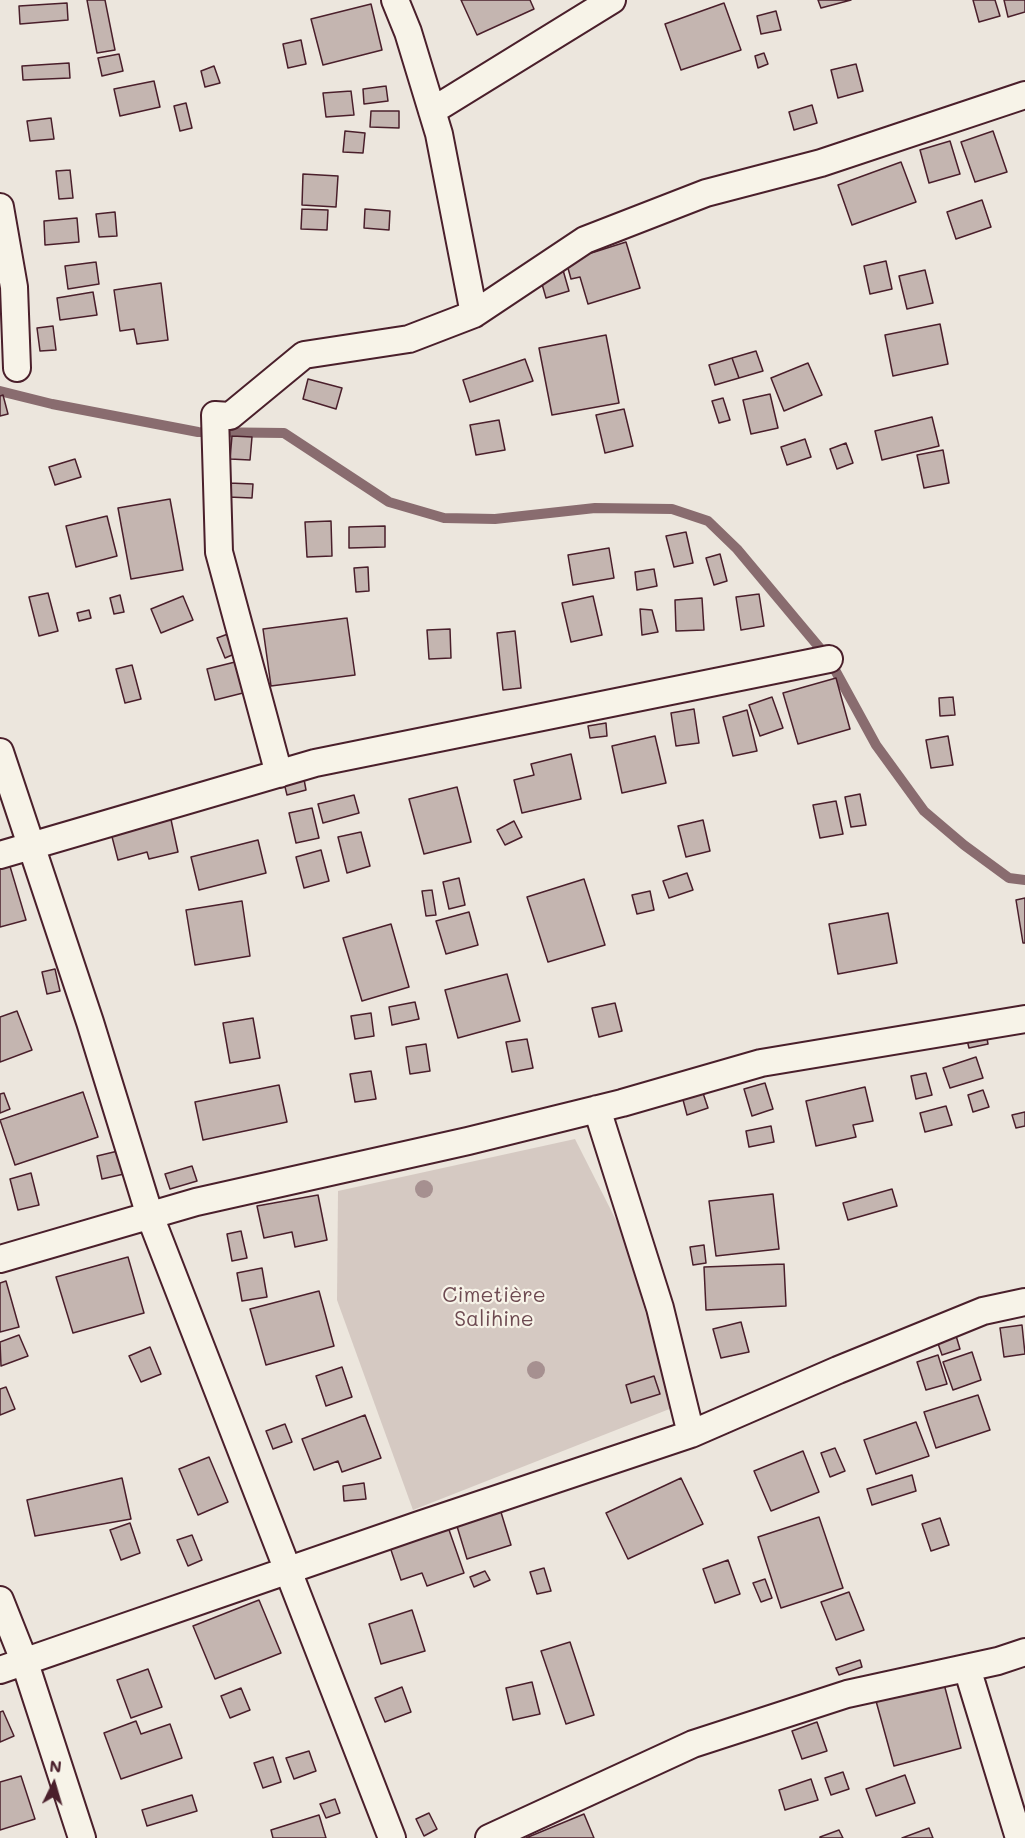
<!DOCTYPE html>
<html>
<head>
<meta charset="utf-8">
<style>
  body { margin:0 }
  #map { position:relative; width:1025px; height:1838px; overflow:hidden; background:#ece6dd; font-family:Mali,sans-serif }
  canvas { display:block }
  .north { position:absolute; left:24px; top:1754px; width:60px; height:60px; -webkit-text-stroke:4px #f7f3e8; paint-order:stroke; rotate:5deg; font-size:16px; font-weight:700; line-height:24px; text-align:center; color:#4a1f2b }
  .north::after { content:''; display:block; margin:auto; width:21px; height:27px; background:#4a1f2b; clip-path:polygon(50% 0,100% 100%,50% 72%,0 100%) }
</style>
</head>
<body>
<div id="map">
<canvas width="1025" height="1838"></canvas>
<div class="north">N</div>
</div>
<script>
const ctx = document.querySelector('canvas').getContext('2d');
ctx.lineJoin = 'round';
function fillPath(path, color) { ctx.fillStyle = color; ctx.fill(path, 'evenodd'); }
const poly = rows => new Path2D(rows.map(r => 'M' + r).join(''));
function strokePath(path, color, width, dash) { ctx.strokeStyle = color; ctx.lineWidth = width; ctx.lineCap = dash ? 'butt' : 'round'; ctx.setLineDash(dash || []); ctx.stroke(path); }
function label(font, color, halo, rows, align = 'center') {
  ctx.font = font + ' Mali,sans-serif'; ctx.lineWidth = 4.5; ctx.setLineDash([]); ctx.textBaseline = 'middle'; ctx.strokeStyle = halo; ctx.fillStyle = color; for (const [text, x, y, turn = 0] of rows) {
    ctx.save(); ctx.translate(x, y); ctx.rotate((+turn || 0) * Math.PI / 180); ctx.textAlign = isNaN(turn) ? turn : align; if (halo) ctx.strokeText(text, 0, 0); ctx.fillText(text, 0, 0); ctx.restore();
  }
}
fillPath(poly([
  [575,1139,624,1236,672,1408,413,1510,337,1300,338,1191]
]), '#d5c9c2');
strokePath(poly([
  [0,391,52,404,198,432,284,433,389,502,444,518,495,519,595,508,672,509,708,521,737,549,829,659,876,745,924,811,964,845,1009,878,1025,880]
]), '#896c6f', 10);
const building = poly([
  [87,0,105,0,115,50,97,53,87,0],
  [461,0,530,0,534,9,477,35,461,0],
  [818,0,851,0,821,8,818,0],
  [973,0,995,0,1000,16,979,22,973,0],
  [1004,0,1025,0,1025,12,1008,17,1004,0],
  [67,3,68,20,20,24,19,6,67,3],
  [724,3,741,50,681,70,665,24,724,3],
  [371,4,382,50,323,65,311,19,371,4],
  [776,11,781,30,761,34,757,16,776,11],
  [301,40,306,64,288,68,283,44,301,40],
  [764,53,768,64,758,68,755,56,764,53],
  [119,54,123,71,102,76,98,58,119,54],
  [69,63,70,78,23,80,22,66,69,63],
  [856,64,863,91,838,98,831,70,856,64],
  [214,66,220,83,205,87,201,71,214,66],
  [154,81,160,107,120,116,114,89,154,81],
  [386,86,388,101,364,104,363,89,386,86],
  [351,91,354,115,326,117,323,93,351,91],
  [186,103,192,128,180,131,174,106,186,103],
  [812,105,817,123,794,130,789,112,812,105],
  [371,111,399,111,399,128,370,127,371,111],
  [51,118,54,139,30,141,27,121,51,118],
  [345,131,365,133,363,153,343,152,345,131],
  [993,131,1007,172,975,182,961,142,993,131],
  [950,141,960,174,929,183,920,150,950,141],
  [901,162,916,202,852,225,838,185,901,162],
  [70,170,73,198,59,199,56,171,70,170],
  [303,174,338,176,336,207,302,205,303,174],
  [982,200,991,227,956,239,947,212,982,200],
  [302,209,328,210,327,230,301,229,302,209],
  [365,209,390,211,389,230,364,228,365,209],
  [115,212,117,236,99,237,96,214,115,212],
  [77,218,79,242,45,245,44,221,77,218],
  [626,242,640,288,588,304,580,277,571,279,566,261,626,242],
  [886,261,892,289,870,294,864,266,886,261],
  [96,262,99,284,68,289,65,266,96,262],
  [563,270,569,291,546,298,540,277,563,270],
  [925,270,933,303,907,309,899,276,925,270],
  [161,283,168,340,137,344,134,329,120,331,114,290,161,283],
  [93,292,97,315,60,320,57,298,93,292],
  [940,324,948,364,893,376,885,335,940,324],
  [53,326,56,350,40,351,37,328,53,326],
  [606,335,619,403,552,415,539,348,606,335],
  [756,351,763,371,739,378,732,358,756,351],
  [732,358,739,378,715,385,709,365,732,358],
  [525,359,533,381,470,402,463,380,525,359],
  [808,363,822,395,784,411,771,378,808,363],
  [308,379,342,388,336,409,303,399,308,379],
  [770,394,778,428,751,434,743,400,770,394],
  [3,395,8,414,0,416,0,396,3,395],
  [723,398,730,420,719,423,712,401,723,398],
  [624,409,633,446,605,453,596,415,624,409],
  [932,417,939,446,882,460,875,431,932,417],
  [499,420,505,450,476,455,470,425,499,420],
  [232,436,252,437,250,460,230,459,232,436],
  [805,439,811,457,787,465,781,447,805,439],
  [846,443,853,463,837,469,830,449,846,443],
  [943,450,949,483,924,488,917,455,943,450],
  [75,459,81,477,55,485,49,467,75,459],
  [229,483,253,484,252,498,228,497,229,483],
  [170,499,183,570,131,579,118,508,170,499],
  [107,516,117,556,76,567,66,526,107,516],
  [331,521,332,556,307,557,305,522,331,521],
  [385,526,385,547,349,548,349,527,385,526],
  [686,532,693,563,674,567,666,536,686,532],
  [609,548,614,578,573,585,568,555,609,548],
  [720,554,727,581,714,585,706,558,720,554],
  [368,567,369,591,356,592,354,568,368,567],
  [654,569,657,586,637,590,635,572,654,569],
  [48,593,58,631,39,636,29,597,48,593],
  [759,594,764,626,741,630,736,597,759,594],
  [120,595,124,612,114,614,110,598,120,595],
  [183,596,193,620,161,633,151,609,183,596],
  [593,596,602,635,571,642,562,603,593,596],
  [702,598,704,630,676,631,675,600,702,598],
  [640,609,652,610,658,632,642,635,640,609],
  [89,610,91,618,79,621,77,613,89,610],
  [347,618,355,675,271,686,263,629,347,618],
  [450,629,451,658,429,659,427,630,450,629],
  [236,631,244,650,225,658,217,638,236,631],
  [515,631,521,688,503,690,497,633,515,631],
  [235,662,243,693,215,700,207,669,235,662],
  [132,665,141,699,125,703,116,669,132,665],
  [836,678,850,729,798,744,783,693,836,678],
  [772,697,783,728,760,736,749,705,772,697],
  [953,697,955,715,940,716,939,698,953,697],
  [694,709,699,743,676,746,671,713,694,709],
  [747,710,757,751,733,756,723,717,747,710],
  [606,723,607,736,590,738,588,726,606,723],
  [655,736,666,783,622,793,612,746,655,736],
  [948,736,953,765,931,768,926,740,948,736],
  [571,754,581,799,522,813,514,780,534,775,531,764,571,754],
  [303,774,306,790,287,795,283,779,303,774],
  [457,787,471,842,424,854,409,799,457,787],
  [860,794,866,825,851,827,845,797,860,794],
  [354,795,359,813,323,823,318,804,354,795],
  [836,801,843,834,820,838,813,805,836,801],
  [312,808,319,838,296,843,289,813,312,808],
  [170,815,178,852,149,859,147,852,118,860,110,829,170,815],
  [703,820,710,851,686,857,678,826,703,820],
  [514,821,522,837,505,845,497,830,514,821],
  [361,832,370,866,347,873,338,837,361,832],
  [258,840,266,873,199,890,191,857,258,840],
  [321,850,329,881,304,888,296,857,321,850],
  [9,863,26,920,0,927,0,866,9,863],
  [687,873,693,890,669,898,663,881,687,873],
  [459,878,465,905,449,909,443,882,459,878],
  [584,879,605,945,548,962,527,897,584,879],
  [432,890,436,915,426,916,422,891,432,890],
  [650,891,654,910,637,914,632,895,650,891],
  [1025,898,1025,943,1023,943,1016,900,1025,898],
  [242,901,250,956,195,965,186,910,242,901],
  [469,912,478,945,446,954,436,921,469,912],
  [888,913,897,963,838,974,829,924,888,913],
  [391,924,409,987,362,1001,343,938,391,924],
  [55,969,60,991,47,994,42,972,55,969],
  [507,974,520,1021,458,1038,445,990,507,974],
  [415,1002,419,1019,392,1025,389,1007,415,1002],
  [615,1003,622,1031,599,1037,592,1008,615,1003],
  [17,1011,32,1050,0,1062,0,1017,17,1011],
  [371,1013,374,1036,355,1039,351,1016,371,1013],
  [253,1018,260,1058,230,1063,223,1023,253,1018],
  [985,1028,988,1044,969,1048,965,1032,985,1028],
  [527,1039,533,1068,512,1072,506,1042,527,1039],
  [426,1044,430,1071,410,1074,406,1047,426,1044],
  [976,1057,983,1078,950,1088,943,1068,976,1057],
  [371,1071,376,1099,355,1102,350,1074,371,1071],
  [926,1073,932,1095,916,1099,911,1076,926,1073],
  [765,1083,773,1109,752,1116,744,1089,765,1083],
  [279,1085,287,1122,203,1140,195,1102,279,1085],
  [865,1087,873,1121,853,1125,856,1137,816,1146,806,1101,865,1087],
  [702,1090,708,1108,687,1115,682,1096,702,1090],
  [983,1090,989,1107,973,1112,968,1095,983,1090],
  [83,1092,98,1137,15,1165,0,1120,83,1092],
  [4,1093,10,1109,0,1113,0,1094,4,1093],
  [946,1106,952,1125,925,1132,920,1113,946,1106],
  [1025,1112,1025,1126,1016,1128,1012,1115,1025,1112],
  [771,1126,774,1142,749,1147,746,1131,771,1126],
  [118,1151,124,1174,102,1179,97,1156,118,1151],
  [192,1166,197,1181,170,1189,165,1174,192,1166],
  [31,1173,39,1205,18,1210,10,1179,31,1173],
  [892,1189,897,1206,848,1220,843,1203,892,1189],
  [773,1194,779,1249,716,1256,709,1201,773,1194],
  [318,1195,327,1240,295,1247,292,1232,264,1238,257,1206,318,1195],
  [241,1231,247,1258,232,1261,227,1234,241,1231],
  [704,1245,706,1263,693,1265,690,1247,704,1245],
  [128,1257,144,1313,73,1333,56,1277,128,1257],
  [784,1264,786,1306,706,1310,704,1267,784,1264],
  [262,1268,267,1297,242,1301,237,1273,262,1268],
  [6,1281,19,1327,0,1332,0,1283,6,1281],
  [319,1291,334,1346,266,1365,250,1309,319,1291],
  [741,1322,749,1352,721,1358,713,1329,741,1322],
  [1022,1325,1025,1354,1004,1357,1000,1328,1022,1325],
  [954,1329,960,1349,942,1355,935,1335,954,1329],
  [19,1335,28,1356,1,1366,0,1342,19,1335],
  [150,1347,161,1374,141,1382,129,1356,150,1347],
  [972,1352,981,1380,953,1390,943,1362,972,1352],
  [938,1355,947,1384,926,1390,917,1362,938,1355],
  [342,1367,352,1397,326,1406,316,1376,342,1367],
  [654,1376,660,1394,631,1403,626,1385,654,1376],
  [6,1387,15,1409,0,1415,0,1389,6,1387],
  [978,1395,990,1430,936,1448,924,1412,978,1395],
  [365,1415,381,1458,342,1472,338,1461,314,1470,302,1439,365,1415],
  [916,1422,929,1456,876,1474,864,1440,916,1422],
  [285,1424,292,1442,273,1449,266,1431,285,1424],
  [835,1448,845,1471,830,1477,821,1453,835,1448],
  [803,1451,819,1492,771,1511,754,1471,803,1451],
  [209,1457,228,1502,198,1515,179,1469,209,1457],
  [912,1475,916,1491,872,1505,867,1489,912,1475],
  [122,1478,131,1519,35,1536,27,1500,122,1478],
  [681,1478,703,1524,628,1559,606,1513,681,1478],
  [364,1483,366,1499,344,1501,343,1486,364,1483],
  [500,1509,511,1545,467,1559,456,1523,500,1509],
  [819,1517,843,1588,781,1608,758,1537,819,1517],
  [940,1518,949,1545,931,1551,922,1524,940,1518],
  [130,1523,140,1553,121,1560,110,1530,130,1523],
  [448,1527,464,1573,427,1586,422,1573,401,1580,390,1547,448,1527],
  [192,1535,202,1560,188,1566,177,1540,192,1535],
  [728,1560,740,1594,715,1603,703,1569,728,1560],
  [544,1568,551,1591,537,1594,530,1572,544,1568],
  [485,1571,490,1580,474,1587,470,1577,485,1571],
  [765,1579,772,1598,761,1602,753,1583,765,1579],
  [849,1592,864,1630,836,1640,821,1602,849,1592],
  [259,1600,281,1653,215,1679,193,1626,259,1600],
  [412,1610,425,1651,381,1664,369,1624,412,1610],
  [570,1642,594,1715,566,1724,541,1651,570,1642],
  [860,1660,862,1667,839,1675,836,1668,860,1660],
  [148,1669,162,1707,131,1718,117,1680,148,1669],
  [532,1682,540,1714,513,1720,506,1688,532,1682],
  [944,1684,961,1748,894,1766,876,1701,944,1684],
  [402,1687,411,1712,385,1722,375,1698,402,1687],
  [241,1688,250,1710,230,1718,221,1696,241,1688],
  [3,1711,14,1736,0,1742,0,1712,3,1711],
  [136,1721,141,1734,170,1724,182,1758,121,1779,104,1733,136,1721],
  [817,1722,827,1751,802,1759,792,1731,817,1722],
  [309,1751,316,1771,294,1779,286,1758,309,1751],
  [273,1757,281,1782,263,1788,254,1763,273,1757],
  [843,1772,849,1789,831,1795,825,1778,843,1772],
  [905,1775,915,1803,876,1816,866,1789,905,1775],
  [21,1776,35,1819,0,1830,0,1782,21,1776],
  [811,1779,818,1800,785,1810,779,1790,811,1779],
  [192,1795,197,1811,147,1826,142,1810,192,1795],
  [335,1799,340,1813,326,1818,320,1804,335,1799],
  [429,1813,437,1829,424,1836,416,1819,429,1813],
  [584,1814,594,1838,526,1838,584,1814],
  [319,1815,326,1838,273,1838,271,1830,319,1815],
  [929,1828,933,1838,902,1838,929,1828],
  [839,1830,843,1838,820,1838,820,1837,839,1830]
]);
fillPath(building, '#c4b5b0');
strokePath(building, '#4a1f2b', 1.5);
const minor = poly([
  [395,0,408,32,439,134,474,314],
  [432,111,612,0],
  [0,207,14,287,17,368],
  [0,752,90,1022,150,1216,392,1838],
  [279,774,219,552,215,415,230,416,304,355,409,339,474,314,585,240,706,193,821,163,1025,95],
  [0,855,315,763,829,659],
  [597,1109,660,1308,691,1434],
  [0,1259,196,1202,468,1141,622,1103,761,1063,1025,1019],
  [0,1600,25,1663,82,1838],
  [967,1668,1019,1838],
  [0,1670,419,1525,691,1434,838,1370,983,1311,1025,1302],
  [489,1838,693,1744,847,1694,998,1661,1025,1652]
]);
strokePath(minor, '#4a1f2b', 30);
strokePath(minor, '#f7f3e8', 26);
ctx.fillStyle = '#a69090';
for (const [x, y] of [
  [424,1189],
  [536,1370]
]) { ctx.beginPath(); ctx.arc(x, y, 9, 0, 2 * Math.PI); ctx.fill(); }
label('21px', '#6d4a51', '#f7f3e8', [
  ["Cimetière",494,1296],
  ["Salihine",494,1320]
]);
</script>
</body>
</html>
